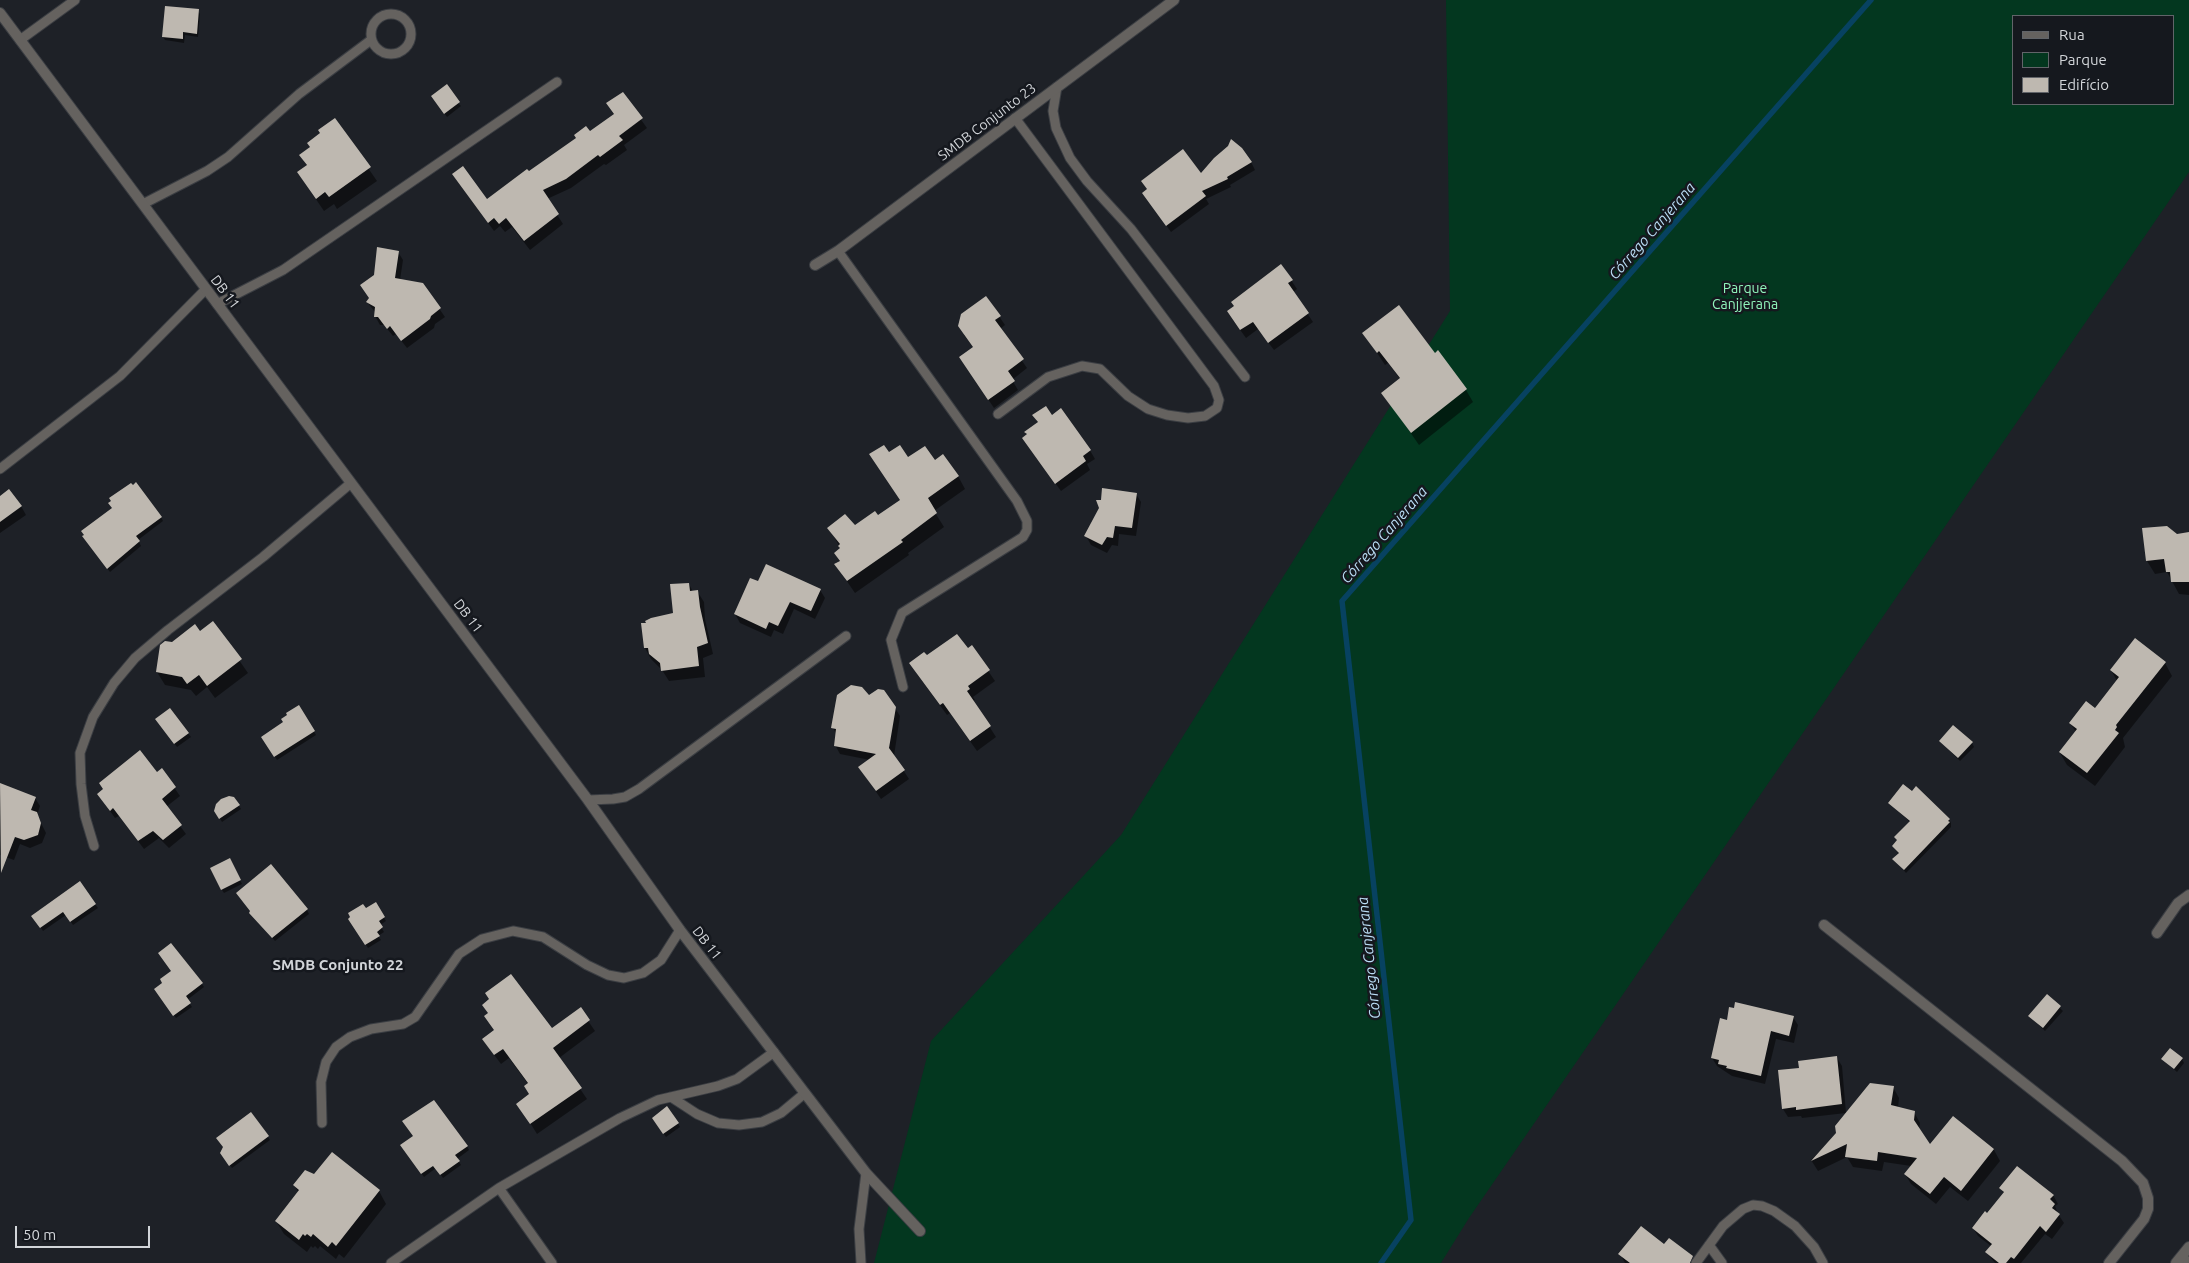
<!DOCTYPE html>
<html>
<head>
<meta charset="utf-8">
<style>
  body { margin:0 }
  #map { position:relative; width:2189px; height:1263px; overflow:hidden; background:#1e2127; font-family:Ubuntu,sans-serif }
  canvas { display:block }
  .legend { position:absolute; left:2012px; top:15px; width:162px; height:90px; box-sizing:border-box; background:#15181e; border:1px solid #616469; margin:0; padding:6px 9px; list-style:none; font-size:15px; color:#d2d5d9 }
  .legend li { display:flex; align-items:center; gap:10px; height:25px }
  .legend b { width:25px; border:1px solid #616469 }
  .scale { position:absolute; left:15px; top:1226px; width:135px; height:22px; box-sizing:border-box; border:2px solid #d2d5d9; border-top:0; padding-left:6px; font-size:15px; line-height:18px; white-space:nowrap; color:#d2d5d9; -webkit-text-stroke:4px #15181e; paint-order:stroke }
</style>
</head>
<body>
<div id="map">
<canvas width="2189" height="1263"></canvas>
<ul class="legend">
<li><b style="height:6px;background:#65625f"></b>Rua</li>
<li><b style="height:14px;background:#03371f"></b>Parque</li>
<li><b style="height:14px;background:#beb8b0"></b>Edifício</li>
</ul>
<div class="scale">50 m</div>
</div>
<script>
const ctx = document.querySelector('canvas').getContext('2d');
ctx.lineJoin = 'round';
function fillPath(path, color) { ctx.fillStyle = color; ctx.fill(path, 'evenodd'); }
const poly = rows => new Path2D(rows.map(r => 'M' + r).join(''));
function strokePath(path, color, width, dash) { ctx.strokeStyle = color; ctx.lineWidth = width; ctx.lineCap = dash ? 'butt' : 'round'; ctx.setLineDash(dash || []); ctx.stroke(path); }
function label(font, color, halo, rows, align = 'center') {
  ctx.font = font + ' Ubuntu,sans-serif'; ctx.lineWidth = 5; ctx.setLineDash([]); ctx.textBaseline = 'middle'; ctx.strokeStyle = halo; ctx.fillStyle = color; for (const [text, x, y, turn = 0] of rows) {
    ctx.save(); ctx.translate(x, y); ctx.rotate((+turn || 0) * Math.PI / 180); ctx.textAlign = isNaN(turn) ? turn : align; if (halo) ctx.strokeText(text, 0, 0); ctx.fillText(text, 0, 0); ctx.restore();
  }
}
fillPath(poly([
  [1446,0,2189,0,2189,172,1469,1218,1441,1263,874,1263,931,1041,1121,835,1450,311],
  [2013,16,2173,16,2173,104,2013,104]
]), '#03371f');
fillPath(poly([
  [198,11,200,14,198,37,185,35,184,43,165,40,163,37],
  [622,93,647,128,624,145,627,150,606,165,604,164,571,188,547,199,563,224,530,250,512,227,505,232,500,226,494,231,453,175,487,201,615,116,607,104],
  [435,100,458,103,461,106,447,117],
  [335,120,377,181,337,209,334,204,324,211,298,173,307,166,301,155,312,147],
  [1251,162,1255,170,1230,185,1231,187,1206,199,1209,204,1171,232,1143,193,1201,175],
  [398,252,403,260,400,280,422,284,445,317,435,324,434,328,407,348,396,334,393,336,384,325,380,325,375,316,375,312,367,302,370,299,375,276],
  [1281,265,1297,289,1293,292,1313,322,1274,350,1258,329,1246,338,1233,320],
  [986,297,1005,325,1000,329,1027,368,1012,380,1018,390,994,408,965,365,974,348,964,335],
  [1364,333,1434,354,1466,390,1473,402,1419,445,1383,393,1401,380,1388,363,1385,365],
  [1034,416,1052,416,1088,447,1095,459,1087,464,1090,470,1061,491,1028,446,1026,432,1038,423],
  [889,454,908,459,935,462,958,476,965,489,934,511,944,527,908,553,909,555,855,593,835,564,840,562,835,553,841,549,829,528,855,527,878,517,901,501],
  [1136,494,1141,502,1136,536,1119,534,1118,546,1112,545,1107,553,1091,545,1086,536],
  [0,498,21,506,26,515,0,533],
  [161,517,163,521,138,540,141,546,110,572,86,540],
  [2189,534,2189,595,2179,594,2167,572,2155,574,2147,561,2177,535],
  [758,583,820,590,825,598,815,619,794,609,783,634,774,630,771,637,740,623,735,614],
  [689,584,693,592,697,591,704,602,705,619,713,654,703,658,705,677,669,681,662,670,651,659,645,648,675,614],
  [213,623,248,673,215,698,207,687,196,696,191,690,165,685,157,672,172,643,199,633],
  [972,647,995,681,973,697,975,700,973,701,996,737,977,751,950,713,947,715,917,674,926,657,967,650],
  [2165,663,2172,676,2123,738,2125,747,2095,786,2067,765,2060,753,2076,732,2070,723,2095,710,2117,681,2111,670],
  [299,706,316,735,277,760,262,737,284,723],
  [895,708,900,716,894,756,909,779,881,799,859,767,870,760,840,754,835,745,837,735,833,728],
  [170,710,191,737,177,747,159,723],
  [1940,741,1972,743,1974,747,1960,761],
  [162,770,180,796,166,807,186,834,169,848,159,838,144,849,119,816,115,818,98,794,157,774],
  [0,785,35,798,40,806,37,815,46,833,42,843,30,848,20,844,14,860,0,855],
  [1912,792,1949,819,1951,823,1951,827,1906,873,1894,859,1899,854,1893,846,1898,841,1895,837,1910,822,1889,803],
  [239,806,241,809,222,822,215,810],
  [232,864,242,884,224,893,222,890],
  [375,903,386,921,380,925,384,932,378,936,381,940,368,948,350,919],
  [95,904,98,908,73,925,66,915,43,931,33,916],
  [307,910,309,914,275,941,253,916,252,912],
  [184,960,204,987,187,1000,192,1007,176,1018,158,993],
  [2047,996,2063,1011,2045,1031,2030,1016],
  [580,1009,595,1031,559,1058,587,1099,537,1134,524,1113,530,1094,528,1084,509,1058,501,1064,483,1040,552,1030],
  [1793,1017,1798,1025,1794,1043,1776,1039,1765,1084,1732,1076,1717,1066,1712,1058,1728,1022],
  [1837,1058,1842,1066,1846,1113,1802,1118,1801,1116,1788,1117,1783,1109,1779,1072,1800,1070],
  [2163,1059,2182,1059,2184,1063,2177,1072],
  [1893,1087,1899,1098,1898,1108,1914,1112,1920,1123,1919,1130,1930,1146,1953,1117,1994,1150,2000,1161,1968,1201,1950,1187,1936,1204,1911,1184,1905,1174,1911,1166,1884,1162,1882,1171,1853,1167,1847,1157,1818,1171,1811,1160,1837,1134],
  [656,1122,678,1123,680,1127,666,1137],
  [268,1137,270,1140,232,1168,223,1156],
  [467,1146,469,1150,457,1159,461,1165,443,1178,436,1168,424,1177,404,1149],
  [314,1176,379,1191,386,1204,344,1258,339,1254,336,1259,320,1246,318,1249,315,1246,313,1248,311,1246,307,1252,284,1234,276,1221,299,1193,294,1185],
  [2001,1188,2053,1195,2058,1204,2055,1206,2058,1214,2064,1223,2052,1239,2045,1234,2021,1263,1995,1263,1986,1252,1991,1246,1978,1236,1973,1228,1987,1215,2004,1194],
  [1665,1246,1692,1257,1695,1263,1625,1263,1620,1254]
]), '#0007');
strokePath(poly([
  [1381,1263,1411,1220,1342,601,1871,0]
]), '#074261', 5.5);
fillPath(poly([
  [165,6,199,9,197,34,183,32,183,39,162,37],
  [447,84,460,102,444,114,431,96],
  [623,92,643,118,619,136,623,140,600,157,598,155,566,179,543,190,559,214,524,241,506,218,499,224,494,218,488,223,452,174,463,166,487,199,527,169,529,171,576,138,574,135,586,126,590,131,614,114,606,103],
  [335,118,371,167,329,197,325,192,316,199,297,172,307,165,299,155,310,147,307,143,320,133,318,130],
  [1231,139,1242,148,1252,162,1227,177,1228,179,1202,191,1206,196,1166,226,1142,193,1147,189,1141,181,1183,149,1201,173,1214,158,1228,146],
  [377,247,399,251,395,278,423,283,441,308,431,316,430,319,401,341,390,326,387,329,378,317,374,317,375,307,366,302,369,298,360,285,374,275],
  [1281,264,1293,280,1288,283,1309,313,1268,343,1253,322,1240,330,1227,311,1234,306,1231,302],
  [986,296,1001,316,995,320,1024,359,1008,371,1015,381,988,400,959,357,973,347,958,326,961,314],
  [1399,305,1435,353,1438,350,1467,389,1411,433,1381,393,1400,378,1379,351,1377,353,1362,333],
  [1046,406,1052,415,1061,408,1091,450,1083,456,1086,461,1055,484,1022,438,1027,434,1024,432,1038,422,1032,415],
  [884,445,889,452,900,445,908,457,925,446,935,460,943,454,959,476,928,498,937,513,901,540,903,542,847,581,834,564,840,561,834,553,840,548,838,546,840,544,827,528,845,514,855,525,875,511,878,515,900,500,869,454],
  [136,482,162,517,136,536,140,541,107,569,82,536,84,535,81,531,112,508,108,503,111,501,109,498,131,483,133,485],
  [1102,488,1137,493,1132,528,1115,526,1113,538,1107,537,1102,545,1084,536,1099,508,1096,500,1101,500],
  [9,489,22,506,0,522,0,496],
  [2167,526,2177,534,2189,532,2189,582,2171,582,2170,572,2166,572,2164,559,2146,561,2142,528],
  [766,564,821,589,811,611,790,602,778,626,769,622,766,629,734,614,750,578,758,581],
  [689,583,690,591,698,590,700,607,708,643,697,647,699,666,661,671,660,663,649,654,648,648,644,648,641,623,646,623,645,621,651,618,673,613,670,584],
  [213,621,242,659,207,686,199,675,187,684,182,677,156,672,160,645,165,641,172,642,195,624,200,631],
  [957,634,968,648,972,645,990,670,968,686,970,689,967,691,991,726,970,741,943,703,940,705,909,663,924,652,927,655],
  [2135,638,2166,662,2116,725,2117,727,2115,730,2119,733,2087,773,2059,752,2077,729,2069,723,2086,701,2095,708,2119,677,2110,670],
  [851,685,862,687,869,695,878,689,884,690,896,707,889,748,905,770,876,791,858,767,876,754,834,746,836,729,831,728,837,695],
  [299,705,315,731,274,757,261,737,283,722,281,719,287,715,286,713],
  [170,708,189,733,174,744,155,719],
  [1953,725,1973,742,1958,758,1939,741],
  [140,750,157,772,162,768,176,787,162,799,182,825,163,840,153,831,138,841,113,808,110,811,97,794,103,789,99,783],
  [0,783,36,797,31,810,37,812,41,823,38,835,24,840,15,837,1,873],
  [1903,784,1912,791,1916,786,1950,819,1948,821,1950,822,1904,870,1892,859,1899,853,1892,846,1897,840,1894,837,1910,821,1888,803],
  [229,796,234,797,240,805,219,819,214,811,216,804,221,799],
  [230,858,241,880,221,890,210,868],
  [271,864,308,909,272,938,249,913,250,911,236,893],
  [80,881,96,904,70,922,63,912,40,928,31,916],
  [376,902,385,917,379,921,383,927,377,932,380,936,365,945,348,919,350,917,348,913,363,904,366,908],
  [171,943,203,983,186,996,191,1003,173,1016,154,989,162,983,160,979,171,971,158,953],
  [511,974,552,1028,581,1007,590,1020,553,1048,582,1088,530,1124,516,1104,529,1094,524,1086,528,1083,503,1049,494,1055,482,1039,494,1030,484,1016,488,1013,482,1005,489,999,485,993],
  [2047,994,2061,1006,2043,1028,2028,1016],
  [1735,1002,1794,1016,1789,1036,1771,1031,1761,1076,1726,1068,1727,1066,1718,1064,1719,1060,1711,1058,1720,1018,1727,1020,1729,1007,1734,1008],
  [2170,1048,2183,1058,2174,1069,2161,1059],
  [1837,1056,1842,1104,1796,1110,1796,1107,1782,1109,1778,1070,1799,1068,1798,1061],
  [1870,1083,1894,1086,1891,1105,1915,1111,1914,1120,1930,1144,1953,1116,1994,1149,1961,1191,1944,1177,1930,1194,1904,1174,1917,1158,1878,1152,1877,1161,1845,1157,1847,1144,1811,1161,1836,1133,1835,1126],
  [434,1100,468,1146,455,1155,460,1161,443,1173,440,1175,433,1166,421,1174,400,1145,413,1136,402,1121],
  [667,1106,679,1123,663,1134,652,1118],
  [251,1112,269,1136,229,1166,220,1153,223,1147,216,1138],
  [332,1152,380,1190,336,1246,332,1242,328,1247,313,1234,311,1237,307,1234,305,1236,303,1234,299,1240,275,1221,299,1190,293,1185,305,1170,314,1174],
  [2017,1166,2054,1195,2050,1199,2055,1204,2052,1208,2060,1214,2046,1232,2040,1226,2014,1259,2011,1257,2006,1263,1999,1263,1985,1252,1992,1244,1972,1228,1985,1211,1987,1213,2004,1192,1999,1188],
  [1641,1226,1664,1244,1669,1238,1693,1256,1690,1263,1630,1263,1618,1254]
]), '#beb8b0');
const service = poly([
  '371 34a20 20 0 1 1 40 0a20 20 0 1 1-40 0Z',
  [20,40,75,0],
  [1057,87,1053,111,1056,128,1070,158,1087,181,1131,229,1245,377],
  [143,204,207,171,228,157,299,94,371,40],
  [838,251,1017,501,1027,521,1027,530,1023,537,902,613,891,640,903,687],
  [217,304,283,270,557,82],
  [998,414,1048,377,1082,366,1100,369,1128,396,1148,409,1167,415,1188,418,1205,416,1217,408,1219,400,1214,386,1015,118],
  [0,469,120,376,206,289],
  [588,800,613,799,625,797,639,789,846,636],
  [94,846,85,816,81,784,80,753,93,717,114,683,135,658,168,630,263,557,351,483],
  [671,1097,697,1114,718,1123,739,1125,762,1122,781,1113,805,1093],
  [322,1123,321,1082,326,1062,336,1047,350,1037,371,1029,403,1024,415,1017,459,954,482,939,513,931,543,937,587,965,608,975,624,978,643,973,661,960,680,930],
  [499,1188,552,1263],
  [1709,1245,1722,1263],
  [2181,1257,2189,1262],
  [391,1263,499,1188,620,1118,658,1100,718,1086,737,1079,774,1052],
  [861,1263,859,1229,866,1173],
  [1696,1263,1723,1226,1743,1209,1753,1205,1762,1206,1774,1211,1795,1226,1814,1247,1823,1263]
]);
const minor = poly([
  [0,13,588,800,680,930,866,1173,920,1231],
  [815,265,838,251,1174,0],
  [1824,925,2122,1161,2143,1183,2148,1198,2148,1209,2144,1219,2109,1263],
  [2157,933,2178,903,2189,895]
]);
const tertiary = poly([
  [2176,1263,2189,1247]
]);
strokePath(service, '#3b3e43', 11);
strokePath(minor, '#3b3e43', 12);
strokePath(tertiary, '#3b3e43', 12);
strokePath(service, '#65625f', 9);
strokePath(minor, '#65625f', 10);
strokePath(tertiary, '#65625f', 10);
label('14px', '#d2d5d9', '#15181e', [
  ["SMDB Conjunto 23",987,122,-37],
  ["DB 11",225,292,53],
  ["DB 11",468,616,53],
  ["DB 11",707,943,52]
]);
label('14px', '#90f5bb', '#15181e', [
  ["Parque",1745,288],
  ["Canjjerana",1745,304]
]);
label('italic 15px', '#baddf5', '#15181e', [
  ["Córrego Canjerana",1652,231,-49],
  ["Córrego Canjerana",1384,535,-49],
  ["Córrego Canjerana",1369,958,-96]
]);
label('bold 15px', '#d2d5d9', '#15181e', [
  ["SMDB Conjunto 22",338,965]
]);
</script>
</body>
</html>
